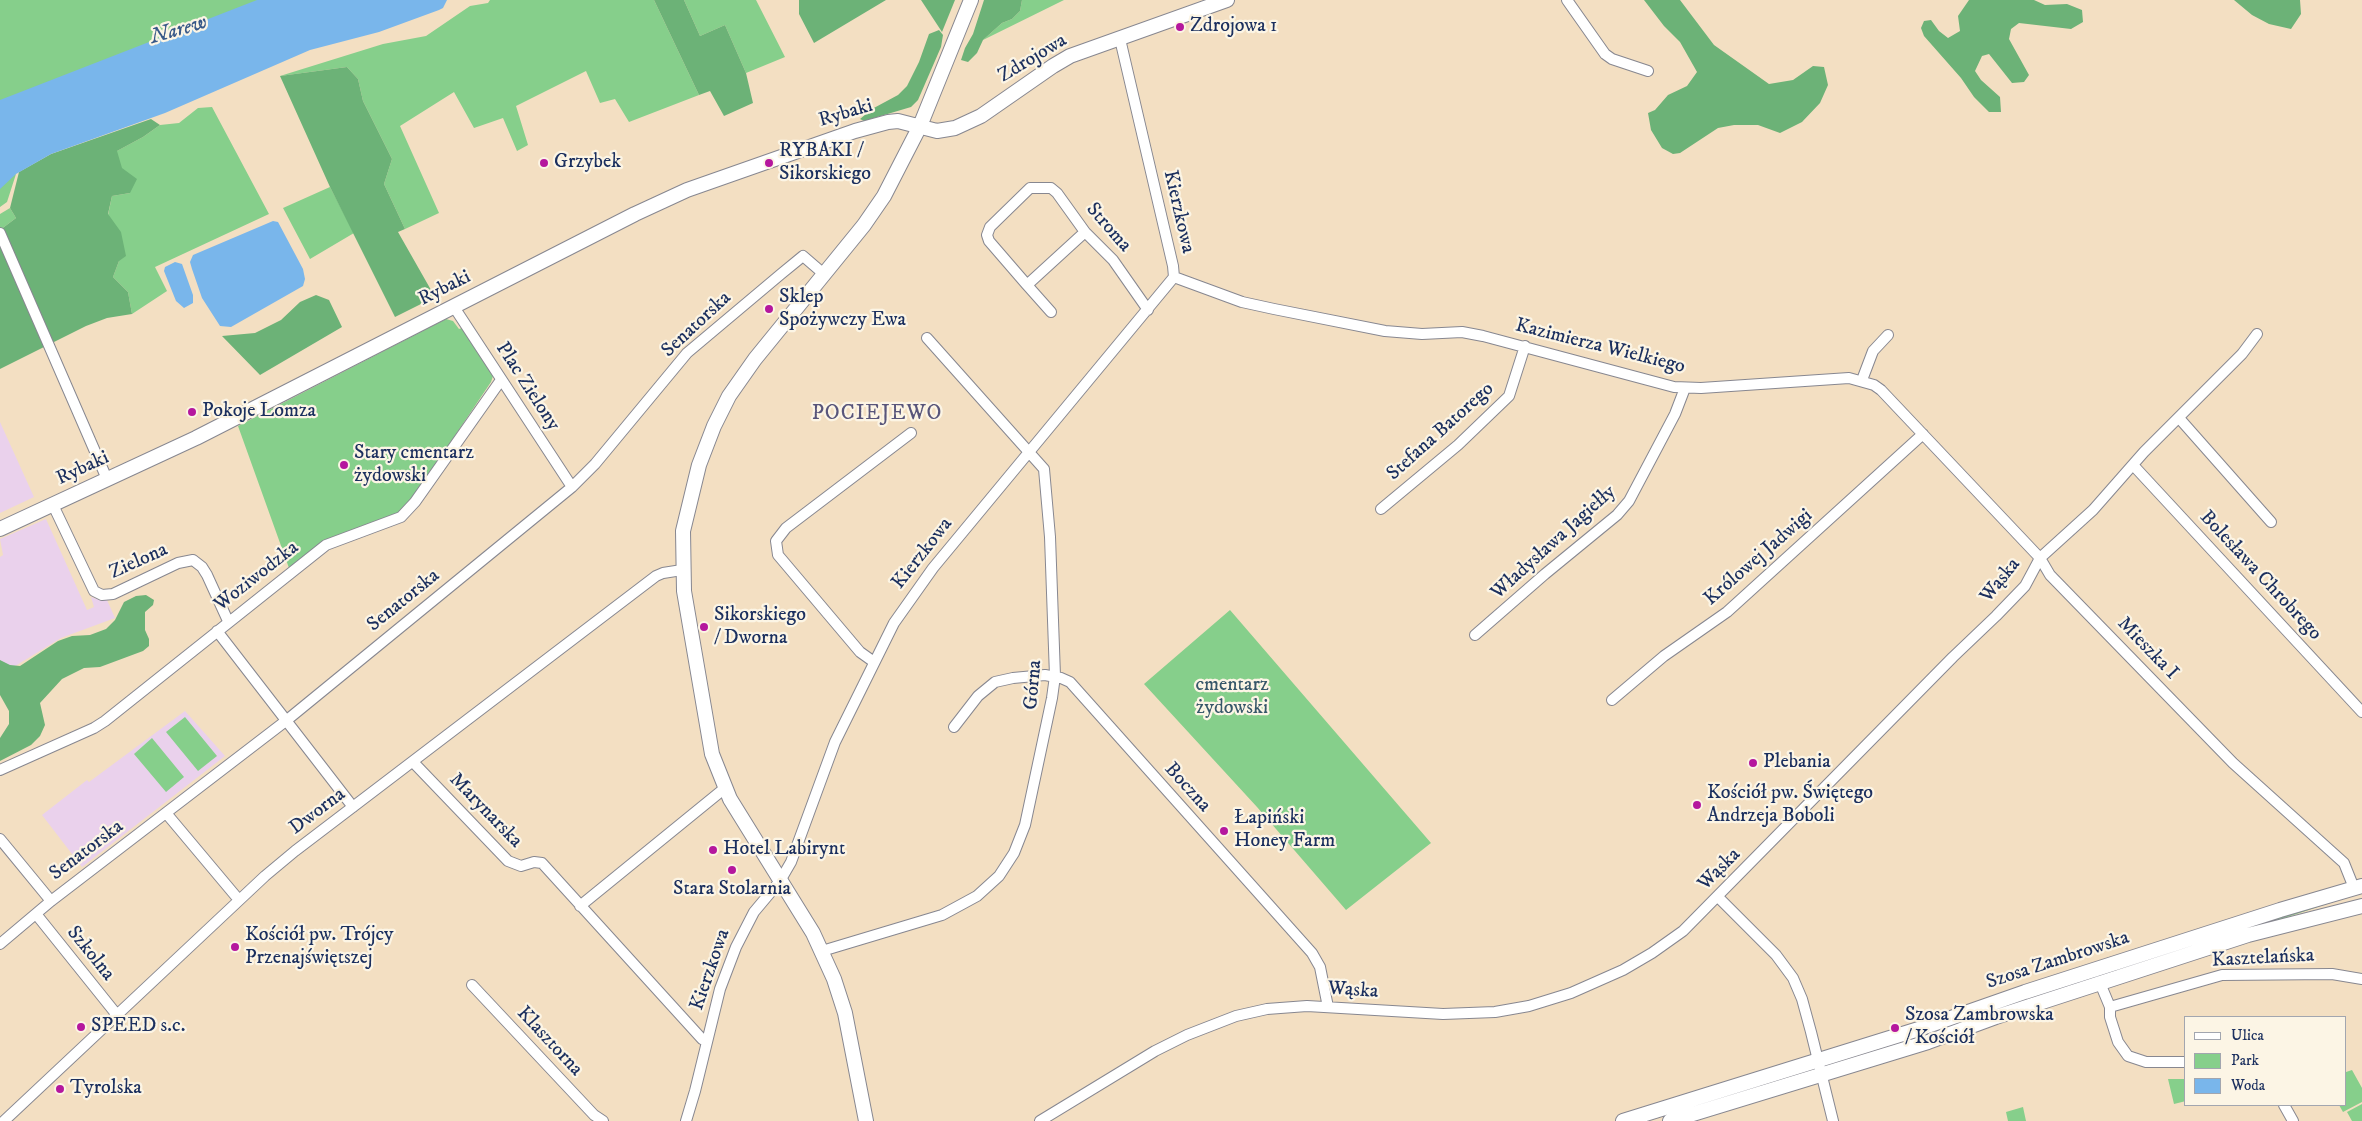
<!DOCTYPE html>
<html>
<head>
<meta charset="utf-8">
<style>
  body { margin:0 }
  #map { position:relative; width:2362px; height:1121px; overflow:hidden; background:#f3dfc2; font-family:"IM FELL DW Pica",serif }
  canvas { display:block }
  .legend { position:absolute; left:2184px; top:1016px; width:162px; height:90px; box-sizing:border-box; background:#fcf5e5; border:1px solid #a2a6af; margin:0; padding:6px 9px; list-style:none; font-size:15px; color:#1b2f5e }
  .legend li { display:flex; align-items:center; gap:10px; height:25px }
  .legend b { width:25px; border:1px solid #a2a6af }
</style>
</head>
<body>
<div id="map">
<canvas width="2362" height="1121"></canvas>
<ul class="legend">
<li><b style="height:6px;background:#fff"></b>Ulica</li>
<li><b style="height:14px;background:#86cf8b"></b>Park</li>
<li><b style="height:14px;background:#79b6eb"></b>Woda</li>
</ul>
</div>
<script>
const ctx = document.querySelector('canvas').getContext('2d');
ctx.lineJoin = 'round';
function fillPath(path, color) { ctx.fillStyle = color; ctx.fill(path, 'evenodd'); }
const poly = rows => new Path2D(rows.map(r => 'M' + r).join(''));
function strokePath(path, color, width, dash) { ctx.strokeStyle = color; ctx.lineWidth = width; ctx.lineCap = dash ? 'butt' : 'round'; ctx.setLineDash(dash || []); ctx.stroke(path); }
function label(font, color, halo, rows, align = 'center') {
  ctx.font = font + ' "IM FELL DW Pica",serif'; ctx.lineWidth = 4.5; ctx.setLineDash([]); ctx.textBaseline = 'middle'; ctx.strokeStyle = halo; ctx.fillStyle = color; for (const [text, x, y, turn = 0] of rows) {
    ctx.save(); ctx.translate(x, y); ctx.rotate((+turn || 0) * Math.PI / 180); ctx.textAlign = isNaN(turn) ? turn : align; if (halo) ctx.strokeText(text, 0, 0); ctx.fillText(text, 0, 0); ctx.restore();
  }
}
fillPath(poly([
  [0,422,34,497,0,513],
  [46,519,87,610,94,607,91,597,100,600,107,600,115,618,61,638,12,668,0,664,0,557,3,555,0,539],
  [185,711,225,756,82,867,42,815,87,780,89,782]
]), '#ead1ec');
fillPath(poly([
  [0,0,412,0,0,169],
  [490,0,654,0,699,95,629,122,615,99,600,103,586,71,516,106,528,145,517,151,503,118,474,128,454,92,400,126,439,213,405,229,384,184,392,159,363,101,358,79,347,67,280,76,383,44,426,36,470,6,488,3],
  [684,0,756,0,785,57,746,73,725,25,700,36],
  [1022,0,1064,0,983,40,1002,23,1012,19,1020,11],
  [212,107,269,214,155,267,167,291,132,314,128,292,113,277,119,261,108,215,112,196,130,193,115,152,143,137,160,125,179,123,198,108],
  [16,174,7,202,0,207,0,181],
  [330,187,354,233,310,259,283,208],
  [10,208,16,218,0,230,0,214],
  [446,319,453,321,459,329,462,328,493,376,491,382,409,504,393,516,324,540,289,568,238,426],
  [1230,610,1431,843,1346,910,1257,807,1144,684],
  [185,717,217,756,198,771,166,732],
  [152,738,184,777,166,792,134,754],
  [2339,900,1927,1036,1829,1065,2312,906],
  [2352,1070,2362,1088,2362,1102,2343,1112,2339,1105,2346,1105,2346,1072],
  [2168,1079,2186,1079,2186,1101,2174,1104],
  [2362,1104,2362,1121,2352,1121,2347,1112],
  [2023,1107,2026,1121,2008,1121,2006,1112]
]), '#86cf8b');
fillPath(poly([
  [654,0,684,0,700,36,725,25,746,73,753,103,724,116,710,91,699,95],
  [799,0,886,0,814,43,799,14],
  [921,0,955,0,942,32],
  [984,0,1022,0,1020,11,1012,19,1002,23,983,40,977,53,968,62,961,60,965,48,973,34],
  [1644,0,1680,0,1714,45,1769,84,1793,80,1813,66,1824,67,1828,85,1820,103,1802,122,1780,133,1758,125,1734,125,1718,128,1680,153,1673,154,1662,148,1651,130,1648,113,1655,110,1668,95,1687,86,1697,72,1680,42,1664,26],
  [1969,0,2034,0,2045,5,2067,4,2082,10,2083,22,2071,29,2019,23,2011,29,2009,39,2029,75,2024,82,2012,83,1989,54,1982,56,1975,71,1981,80,2000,97,2001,112,1989,112,1974,97,1961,78,1924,36,1921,28,1924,21,1931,20,1939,31,1948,38,1960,31,1958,16],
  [2234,0,2300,0,2301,14,2291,29,2269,24,2252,15],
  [939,30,943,35,941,47,918,100,911,107,864,121,860,119,872,109,898,95,907,86,919,62,929,34],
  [347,67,358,79,363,101,392,159,384,184,405,229,398,232,435,297,395,317,330,187,280,76],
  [151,119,160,125,143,137,117,151,122,168,137,179,130,193,112,196,108,214,121,232,126,256,119,261,113,277,128,292,132,314,107,318,86,326,0,369,0,230,16,218,10,208,19,172,51,154],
  [316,295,329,300,342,327,260,375,222,336,255,333,281,320,300,302],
  [146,595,154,600,153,605,145,612,145,630,149,639,149,646,143,651,100,667,84,668,62,679,40,703,45,725,40,736,31,745,0,761,0,738,9,724,9,711,0,695,0,660,10,665,20,666,58,641,72,636,90,635,106,629,115,620,124,602,136,596]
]), '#6cb277');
fillPath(poly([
  [257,0,447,0,443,8,439,10,379,32,310,50,165,113,51,154,16,174,0,189,0,100],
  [273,221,278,222,303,269,305,279,303,286,231,327,220,326,202,298,192,269,190,262,193,255],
  [175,262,182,264,193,295,193,303,184,308,176,301,164,271,165,267]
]), '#79b6eb');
const street = poly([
  [1567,0,1605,54,1612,59,1648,71],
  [1085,232,1027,285,989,241,987,235,990,227,1030,188,1051,188,1057,193,1085,232,1113,260,1148,310],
  [0,233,107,479],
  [1174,277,1242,302,1274,309,1385,331,1422,334,1462,332,1483,336,1674,387,1701,388,1849,378,1874,385,1881,390,2040,558,2050,575,2233,763,2344,863,2354,888],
  [1027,285,1051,312],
  [454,307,572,487],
  [1862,380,1873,351,1888,335],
  [2179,418,2271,522],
  [2133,465,2362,712],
  [53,505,94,591,102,595,113,594,178,563,193,560,202,567,207,575,228,621],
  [1381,509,1458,445,1509,396,1525,346],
  [217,631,353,807],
  [1475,635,1545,574,1617,515,1629,501,1675,414,1685,388],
  [874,662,860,652,778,555,776,541,786,528,911,433],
  [1612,700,1664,656,1727,612,1923,434],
  [954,727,978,696,995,682,1013,678,1045,675,1061,678,1070,682,1312,953,1320,967,1328,1007],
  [413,762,508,861,521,866,534,862,542,863,702,1039,707,1041],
  [0,770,94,728,105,721,326,545,401,517,415,502,501,380],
  [166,813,239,900],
  [0,839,51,901],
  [1718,897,1776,955,1793,978,1802,999,1811,1032,1833,1121],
  [580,906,725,788],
  [36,914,117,1015],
  [0,944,51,901,287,720,572,487,595,464,687,353,781,274,803,256,825,275],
  [822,951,942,915,977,896,999,876,1014,853,1025,825,1052,698,1055,676,1050,537,1044,469,927,338],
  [2100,983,2110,1007,2110,1017,2118,1042,2128,1056,2146,1062,2186,1062],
  [472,985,594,1115,603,1121],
  [2110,1007,2222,975,2332,974,2362,979],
  [2284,1105,2293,1121],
  [4,1121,265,876,295,851,656,576,663,573,682,570],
  [686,1121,695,1091,720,989,736,947,754,912,780,881,791,862,835,742,894,623,933,568,1174,277,1173,266,1120,39],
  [1040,1121,1155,1051,1187,1035,1236,1016,1267,1009,1307,1006,1443,1014,1495,1012,1529,1006,1571,993,1623,970,1652,953,1683,931,1953,657,1996,616,2025,586,2040,558,2093,510,2144,452,2242,354,2257,334]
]);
const secondary = poly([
  [0,529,196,438,635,214,687,190,855,131,888,122,898,121,937,131,955,128,981,116,1053,66,1070,56,1227,0],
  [866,1121,845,1013,834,979,813,933,730,799,712,754,684,591,683,531,699,465,714,426,729,396,755,359,864,225,884,196,920,126,971,0],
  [1623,1121,1922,1028,2025,992,2280,910,2362,886],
  [1670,1121,1928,1042,1996,1017,2248,935,2362,906]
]);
strokePath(street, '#878790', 12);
strokePath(secondary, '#878790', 16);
strokePath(street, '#fff', 10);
strokePath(secondary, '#fff', 14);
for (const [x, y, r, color] of [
  [1180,27,5,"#b5179e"],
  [544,163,5,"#b5179e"],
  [769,163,5,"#b5179e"],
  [769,309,5,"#b5179e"],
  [192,412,5,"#b5179e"],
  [344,465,5,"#b5179e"],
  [704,627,5,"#b5179e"],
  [1753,763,5,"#b5179e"],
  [1697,805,5,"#b5179e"],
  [1224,831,5,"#b5179e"],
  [713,850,5,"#b5179e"],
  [732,870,5,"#b5179e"],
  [235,947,5,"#b5179e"],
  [81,1027,5,"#b5179e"],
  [1895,1028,5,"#b5179e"],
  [60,1089,5,"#b5179e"]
]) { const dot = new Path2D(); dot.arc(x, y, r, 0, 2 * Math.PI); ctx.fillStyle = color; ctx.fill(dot); strokePath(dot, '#fcf5e5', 2); }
label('20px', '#1b2f5e', '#fcf5e5', [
  ["Zdrojowa 1",1190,27],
  ["RYBAKI /",779,152],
  ["Sikorskiego",779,175],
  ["Grzybek",554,163],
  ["Sklep",779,298],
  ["Spożywczy Ewa",779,321],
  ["Pokoje Lomza",202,412],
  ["Stary cmentarz",354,454],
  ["żydowski",354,477],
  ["Sikorskiego",714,616],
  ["/ Dworna",714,639],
  ["Plebania",1763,763],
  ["Kościół pw. Świętego",1707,794],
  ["Andrzeja Boboli",1707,817],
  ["Łapiński",1234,819],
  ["Honey Farm",1234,842],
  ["Hotel Labirynt",723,850],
  ["Stara Stolarnia",732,890,"center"],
  ["Kościół pw. Trójcy",245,936],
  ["Przenajświętszej",245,959],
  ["Szosa Zambrowska",1905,1016],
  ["/ Kościół",1905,1039],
  ["SPEED s.c.",91,1027],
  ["Tyrolska",70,1089]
], 'left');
label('20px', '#1b2f5e', '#fcf5e5', [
  ["Zdrojowa",1033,59,-31],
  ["Rybaki",846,114,-17],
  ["Kierzkowa",1178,212,77],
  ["Stroma",1108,228,49],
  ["Rybaki",445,289,-27],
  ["Senatorska",697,325,-43],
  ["Kazimierza Wielkiego",1600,347,14],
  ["Plac Zielony",527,387,57],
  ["Stefana Batorego",1441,432,-42],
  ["Rybaki",83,469,-25],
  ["Władysława Jagiełły",1554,543,-42],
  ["Kierzkowa",923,554,-52],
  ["Królowej Jadwigi",1759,558,-41],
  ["Zielona",139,562,-24],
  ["Bolesława Chrobrego",2260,576,47],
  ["Woziwodzka",257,577,-38],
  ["Wąska",2001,581,-51],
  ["Senatorska",404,601,-39],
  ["Mieszka I",2147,649,46],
  ["Górna",1034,685,-85],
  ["Boczna",1187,788,48],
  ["Marynarska",485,811,46],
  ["Dworna",318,812,-37],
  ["Senatorska",87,851,-37],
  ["Wąska",1720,870,-45],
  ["Szkolna",90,954,51],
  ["Kasztelańska",2263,959,-3],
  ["Szosa Zambrowska",2058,961,-18],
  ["Kierzkowa",711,970,-71],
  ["Wąska",1353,991,4],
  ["Klasztorna",549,1042,47]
]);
label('20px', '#365769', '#fcf5e5', [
  ["cmentarz",1232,686],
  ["żydowski",1232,709]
]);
label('italic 21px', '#375888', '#fcf5e5', [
  ["Narew",179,31,-16]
]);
ctx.letterSpacing = '1px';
label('21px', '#58557a', '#fcf5e5', [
  ["POCIEJEWO",877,415]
]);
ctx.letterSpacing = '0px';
</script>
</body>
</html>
